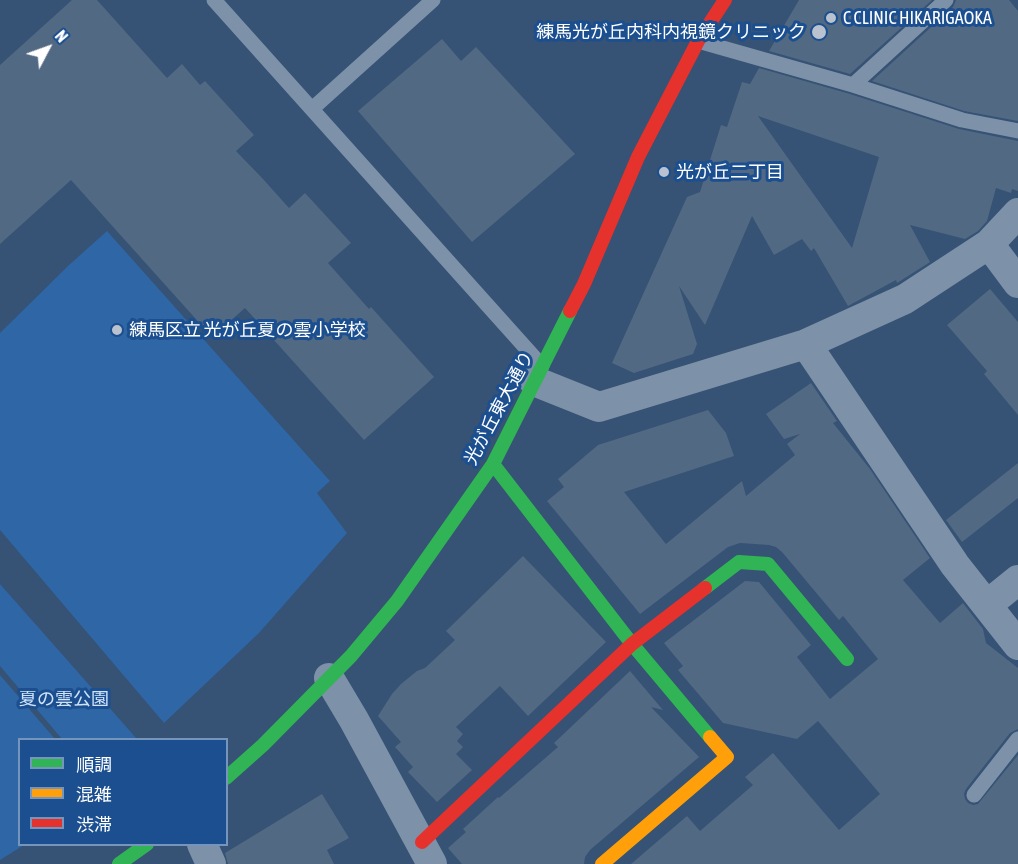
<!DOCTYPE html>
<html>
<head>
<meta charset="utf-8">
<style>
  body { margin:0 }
  #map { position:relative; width:1018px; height:864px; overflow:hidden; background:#365274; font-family:"Asap Condensed","Noto Sans JP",sans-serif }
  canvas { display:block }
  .legend { position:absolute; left:18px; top:738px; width:210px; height:108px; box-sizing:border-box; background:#1b4f8f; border:2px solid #7695bc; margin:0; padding:8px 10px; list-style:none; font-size:18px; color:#fff }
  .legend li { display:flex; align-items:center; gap:12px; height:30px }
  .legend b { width:30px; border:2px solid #7695bc }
  .north { position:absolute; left:18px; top:18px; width:60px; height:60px; -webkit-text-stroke:4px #1b4f8f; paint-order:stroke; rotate:49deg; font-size:16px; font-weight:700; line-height:24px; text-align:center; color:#fff }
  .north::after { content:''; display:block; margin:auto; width:21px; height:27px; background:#fff; clip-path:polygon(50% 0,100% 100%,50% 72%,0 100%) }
</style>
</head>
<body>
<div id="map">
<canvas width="1018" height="864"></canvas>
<ul class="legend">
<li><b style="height:8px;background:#30b455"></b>順調</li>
<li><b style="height:8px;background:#ff9f0a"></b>混雑</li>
<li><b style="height:8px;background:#e5322d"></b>渋滞</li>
</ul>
<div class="north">N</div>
</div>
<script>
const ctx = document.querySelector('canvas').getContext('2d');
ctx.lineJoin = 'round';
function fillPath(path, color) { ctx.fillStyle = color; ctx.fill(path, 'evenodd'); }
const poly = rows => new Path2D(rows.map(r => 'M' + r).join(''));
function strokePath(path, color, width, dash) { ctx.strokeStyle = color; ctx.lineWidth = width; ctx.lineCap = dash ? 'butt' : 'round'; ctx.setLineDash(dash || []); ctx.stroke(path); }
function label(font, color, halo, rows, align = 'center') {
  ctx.font = font + ' "Asap Condensed","Noto Sans JP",sans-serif'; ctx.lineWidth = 6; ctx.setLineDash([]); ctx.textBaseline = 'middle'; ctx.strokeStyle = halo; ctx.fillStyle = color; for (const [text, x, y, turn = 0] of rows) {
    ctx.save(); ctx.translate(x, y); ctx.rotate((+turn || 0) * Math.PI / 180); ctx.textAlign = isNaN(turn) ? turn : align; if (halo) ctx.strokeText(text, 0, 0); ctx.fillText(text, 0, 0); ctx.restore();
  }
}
fillPath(poly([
  [107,231,330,481,317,493,347,533,259,633,164,723,0,530,0,333,69,265],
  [0,584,137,739,62,739,0,666],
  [0,675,55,739,20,740,20,844,24,845,0,860]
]), '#2f66a5');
fillPath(poly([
  [72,0,97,0,167,78,182,64,200,85,205,81,254,135,236,151,263,179,289,208,305,193,351,243,328,263,369,309,371,307,434,377,364,440,245,308,212,337,71,180,0,244,0,65],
  [799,0,932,0,850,74,769,51],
  [956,0,1009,0,1018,11,1018,121,964,111,872,81,953,7],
  [442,39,461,61,476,47,575,154,472,242,358,111],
  [759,68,850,94,959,129,1018,141,1018,191,1012,189,1011,193,996,188,987,221,978,231,965,239,910,225,930,262,897,283,896,280,848,306,814,248,811,251,802,239,774,255,752,216,705,325,679,286,697,344,693,354,634,373,612,363,687,197,700,192,721,125,727,127,742,82,750,84],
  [758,116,879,157,852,248],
  [990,289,1018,322,1018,415,984,374,987,371,947,325],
  [811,383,837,421,833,423,870,469,930,558,903,580,940,623,963,603,983,629,986,643,1018,668,1018,729,1010,733,966,789,964,794,965,799,968,803,973,805,978,804,1018,755,1018,864,631,864,687,816,700,831,753,785,745,777,773,753,839,830,880,794,818,721,797,739,723,723,678,670,683,666,664,643,745,581,759,582,811,645,797,657,830,699,878,659,843,616,839,620,782,552,776,547,769,545,740,543,728,547,640,614,547,501,564,487,558,479,598,445,708,410,726,433,734,456,624,492,666,544,742,481,746,496,795,455,787,444,800,434,784,439,766,414],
  [1018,463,1018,498,962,542,946,520],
  [523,556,606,642,528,716,500,686,456,727,463,734,457,741,463,747,456,754,472,770,437,802,408,772,413,767,395,747,401,742,378,716,392,694,401,684,417,671,425,668,455,640,446,631],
  [630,671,663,710,651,707,699,757,590,850,585,857,584,864,462,864,448,848,466,832,463,829,498,797,499,798,558,747,554,743],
  [322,794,349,838,327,850,334,864,228,864,225,853]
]), '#526984');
strokePath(poly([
  [214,0,542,366],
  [698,41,853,85,962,120,1018,131],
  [853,85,946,0],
  [312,109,433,0],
  [974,795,1018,739]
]), '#7d92a8', 15);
strokePath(poly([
  [989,244,1018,283],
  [806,344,955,565,1018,645],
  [534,381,599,407,806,344,905,299,989,244,1018,213],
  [987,605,1018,580],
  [329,678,354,720,432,864],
  [202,844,211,864]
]), '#7d92a8', 30);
strokePath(poly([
  [493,464,632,644,710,737],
  [705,588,739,562,768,564,847,659],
  [226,778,263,745,351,656,397,601,493,464,570,311],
  [119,864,147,844]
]), '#30b455', 14);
strokePath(poly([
  [602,864,727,757,710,737]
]), '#ff9f0a', 14);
strokePath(poly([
  [570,311,584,284,638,157,698,41,725,0],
  [422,842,632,644,705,588]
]), '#e5322d', 14);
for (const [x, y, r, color] of [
  [831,18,6,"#b9c2ce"],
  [819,32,8,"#b9c2ce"],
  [664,172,6,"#b9c2ce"],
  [117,330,6,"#b9c2ce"]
]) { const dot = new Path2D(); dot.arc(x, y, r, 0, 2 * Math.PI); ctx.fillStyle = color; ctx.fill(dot); strokePath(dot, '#1b4f8f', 2); }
label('18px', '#fff', '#1b4f8f', [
  ["C CLINIC HIKARIGAOKA",843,18],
  ["練馬光が丘内科内視鏡クリニック",806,32,"right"],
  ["光が丘二丁目",676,172],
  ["練馬区立 光が丘夏の雲小学校",129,330]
], 'left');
label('18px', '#fff', '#1b4f8f', [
  ["光が丘東大通り",499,408,-62]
]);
label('18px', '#cfe3fa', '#1b4f8f', [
  ["夏の雲公園",64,699]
]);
</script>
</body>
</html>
